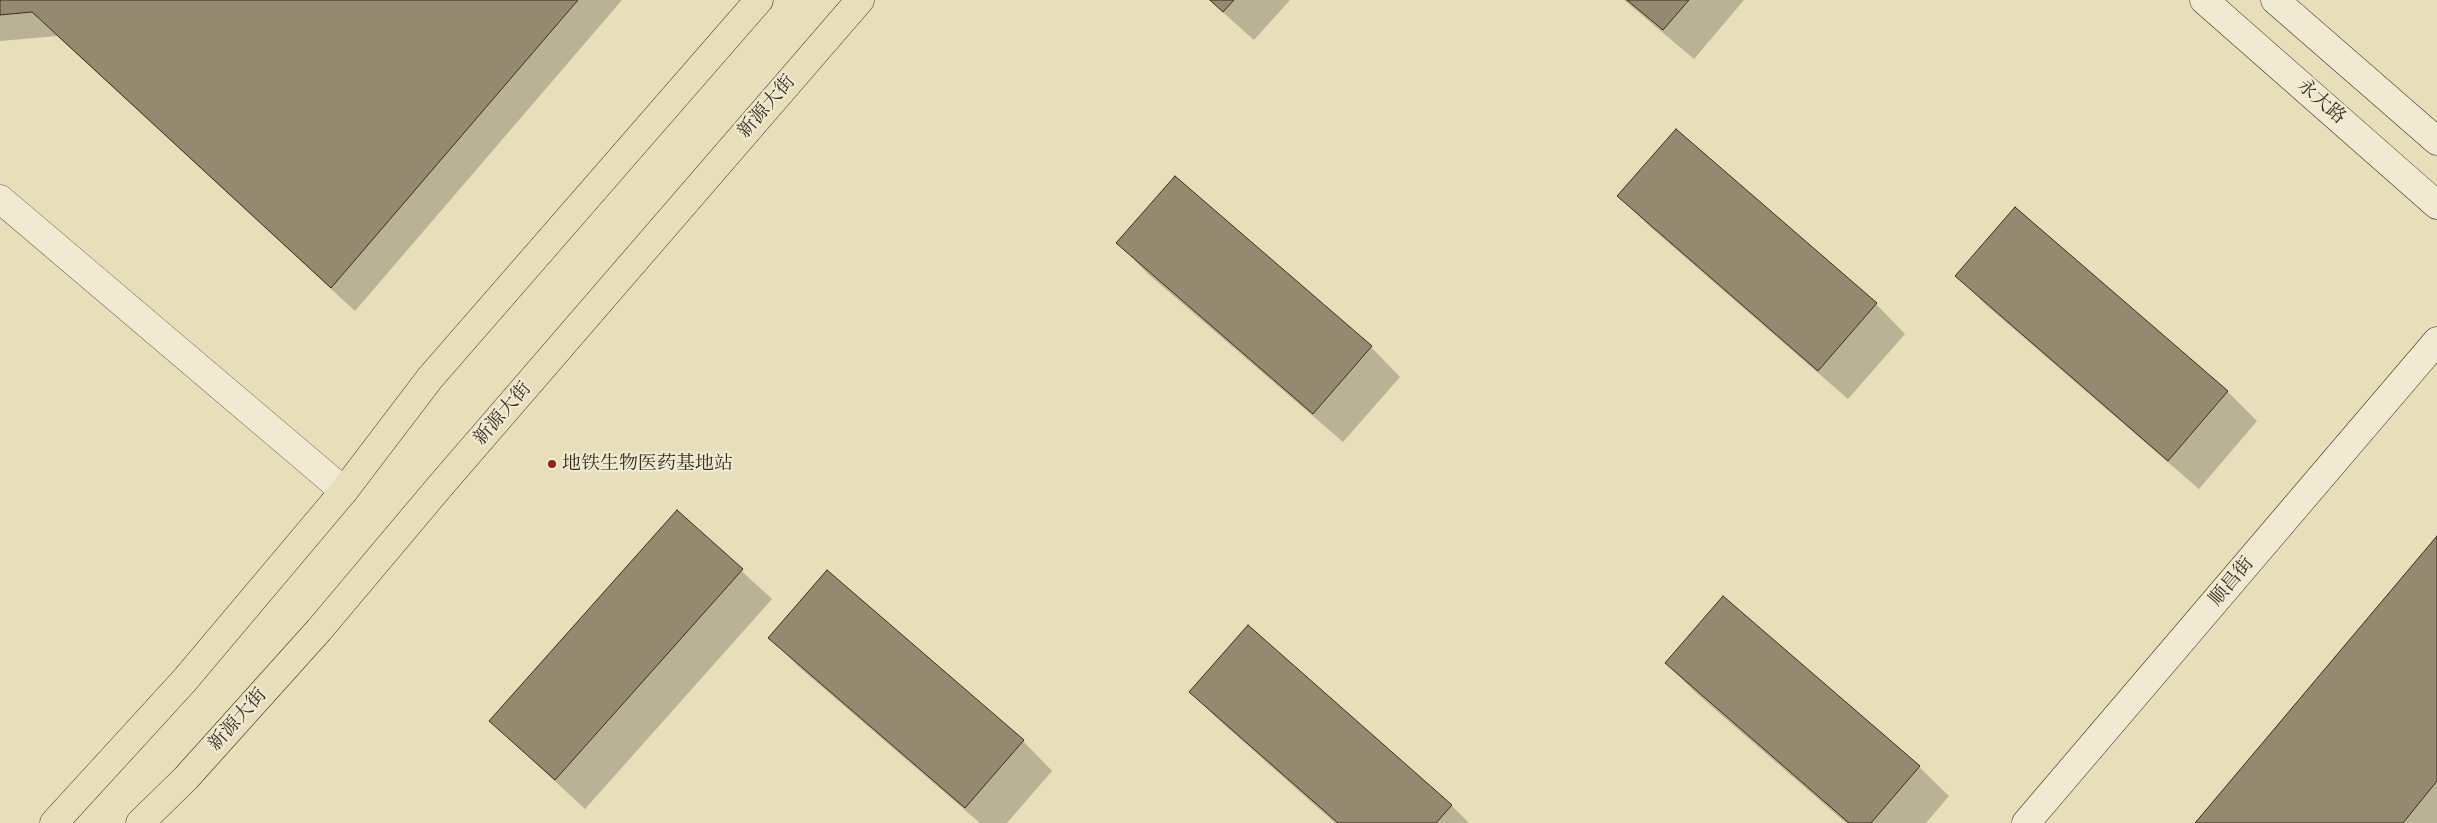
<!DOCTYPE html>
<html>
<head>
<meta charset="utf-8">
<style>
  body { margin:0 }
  canvas { display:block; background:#e8deb9 }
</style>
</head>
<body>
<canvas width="2437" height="823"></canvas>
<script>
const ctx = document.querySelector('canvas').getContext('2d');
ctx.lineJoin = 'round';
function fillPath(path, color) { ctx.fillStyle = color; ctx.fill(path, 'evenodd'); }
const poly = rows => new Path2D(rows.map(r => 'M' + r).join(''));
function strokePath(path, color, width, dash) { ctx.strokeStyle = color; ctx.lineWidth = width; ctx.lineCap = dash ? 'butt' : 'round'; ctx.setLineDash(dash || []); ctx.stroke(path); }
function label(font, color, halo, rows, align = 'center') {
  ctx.font = font + ' "IM FELL French Canon","Noto Serif SC",serif'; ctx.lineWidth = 4.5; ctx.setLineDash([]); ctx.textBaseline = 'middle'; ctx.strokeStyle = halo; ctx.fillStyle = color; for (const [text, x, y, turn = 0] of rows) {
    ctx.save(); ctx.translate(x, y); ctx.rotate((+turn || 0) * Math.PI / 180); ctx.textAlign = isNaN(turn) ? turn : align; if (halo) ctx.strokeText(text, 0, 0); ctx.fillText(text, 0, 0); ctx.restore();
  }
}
fillPath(poly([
  [0,0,622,0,355,311,57,36,0,41],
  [1209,0,1290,0,1254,40],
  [1624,0,1744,0,1694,59],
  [1619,196,1876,304,1905,334,1848,399,1648,225],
  [2016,208,2228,392,2257,421,2199,489,1986,305,1957,276],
  [1118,243,1371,347,1400,377,1343,442,1147,273],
  [677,512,772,599,585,809,490,721],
  [2437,538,2437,823,2196,823],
  [1723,597,1919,767,1949,796,1926,823,1846,823,1696,693,1666,663],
  [1248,627,1452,806,1469,823,1335,823,1220,721,1190,692],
  [770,638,1023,741,1052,771,1007,823,980,823,799,667]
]), '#0003');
const building = poly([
  [0,0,578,0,331,288,32,12,0,15,0,0],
  [1210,0,1234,0,1223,12,1210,0],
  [1627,0,1689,0,1663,30,1627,0],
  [1676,129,1877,303,1818,371,1617,196,1676,129],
  [1175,176,1372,346,1313,414,1116,243,1175,176],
  [2015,207,2228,391,2168,461,1955,276,2015,207],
  [677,510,743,569,555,780,489,721,677,510],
  [2437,536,2437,781,2403,823,2195,823,2437,536],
  [827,570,1024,740,965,808,768,638,827,570],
  [1723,596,1920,766,1871,823,1849,823,1665,663,1723,596],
  [1248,625,1452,805,1436,823,1338,823,1189,692,1248,625]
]);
fillPath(building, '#958a6f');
strokePath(building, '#3b2e1f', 1);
const street = poly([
  [0,199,344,491]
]);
const secondary = poly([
  [2204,0,2437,205],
  [2275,0,2437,141],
  [2026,823,2437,341]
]);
const primary = poly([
  [54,823,184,681,344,491,430,378,759,0],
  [140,823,186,778,319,630,441,485,860,0]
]);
strokePath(street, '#665a46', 29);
strokePath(secondary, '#3b2e1f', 29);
strokePath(primary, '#3b2e1f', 29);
strokePath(street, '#f0ead2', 28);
strokePath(secondary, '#f0ead2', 28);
strokePath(primary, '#e8deb9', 28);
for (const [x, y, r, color] of [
  [552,464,5,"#8f2418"]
]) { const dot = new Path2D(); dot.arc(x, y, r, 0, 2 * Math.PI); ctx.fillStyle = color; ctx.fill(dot); strokePath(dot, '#f0ead2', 2); }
label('19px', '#3b2e1f', '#f0ead2', [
  ["永大路",2321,102,41],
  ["新源大街",767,107,-49],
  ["新源大街",503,414,-49],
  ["顺昌街",2232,582,-50],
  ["新源大街",238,720,-48]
]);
label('19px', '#3b2e1f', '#f0ead2', [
  ["地铁生物医药基地站",562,464]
], 'left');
</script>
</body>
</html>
